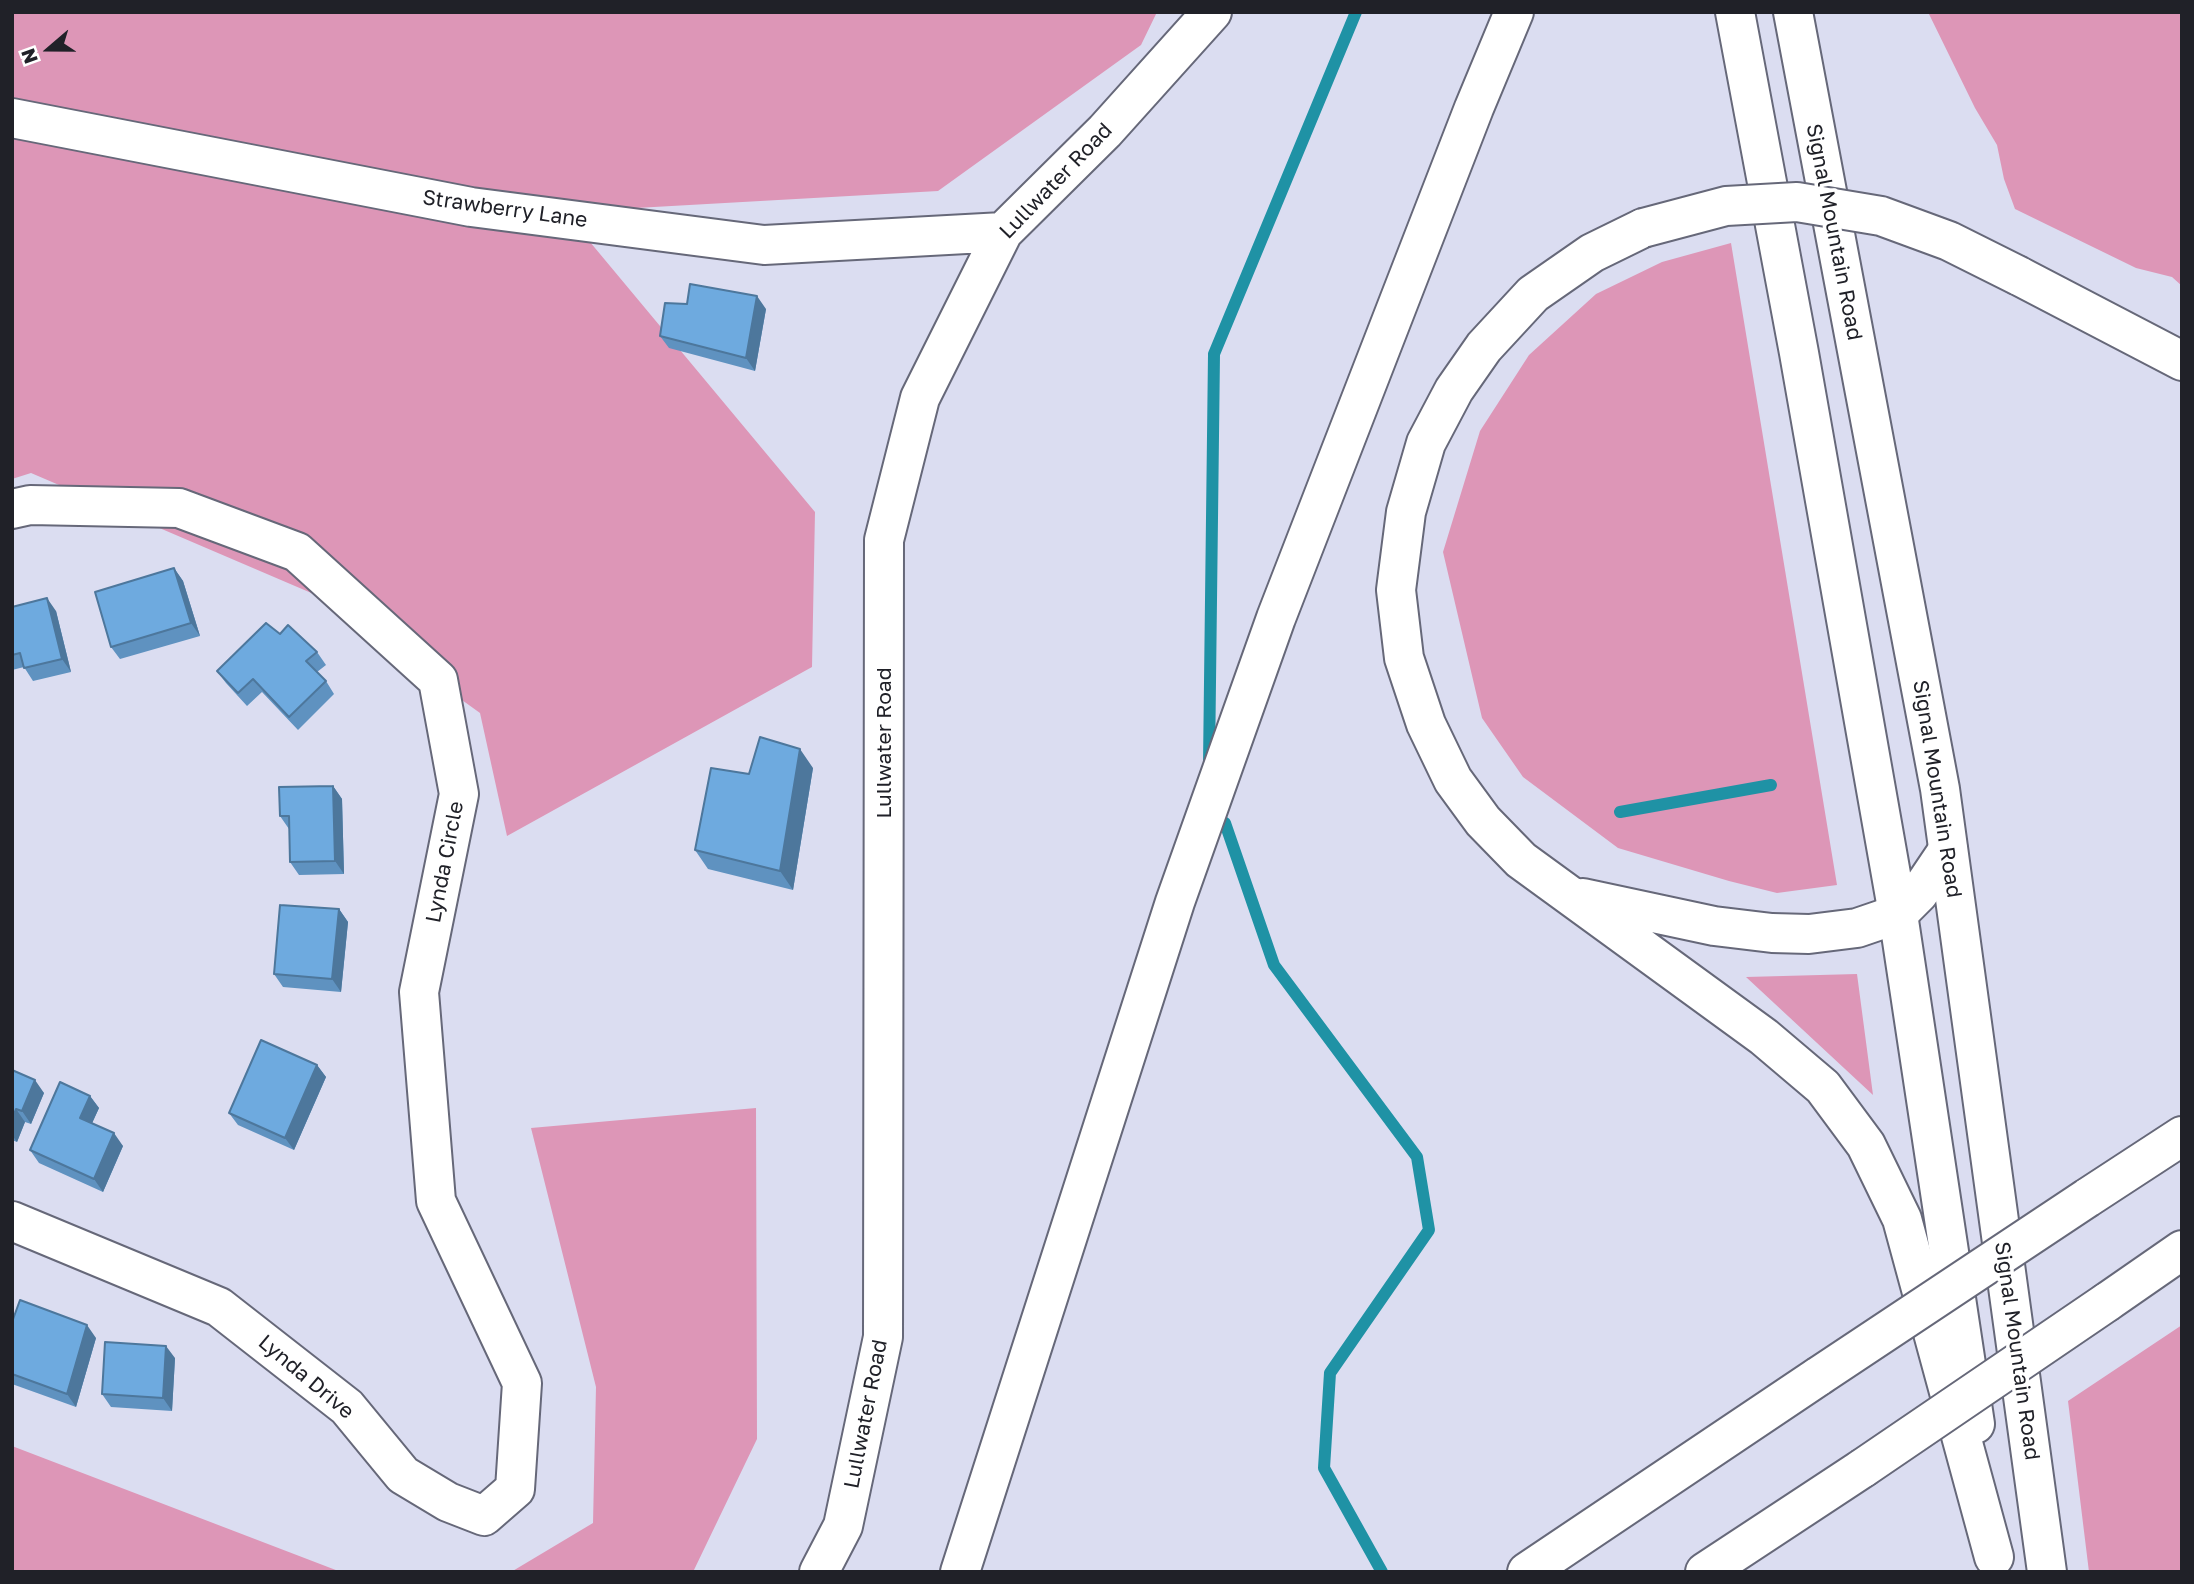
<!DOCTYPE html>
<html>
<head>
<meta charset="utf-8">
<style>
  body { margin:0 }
  #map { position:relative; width:2194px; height:1584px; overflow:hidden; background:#dbddf1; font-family:"Golos Text",sans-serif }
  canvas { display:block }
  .frame { position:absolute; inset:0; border:14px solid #202128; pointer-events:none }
  .north { position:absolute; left:14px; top:14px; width:70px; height:70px; -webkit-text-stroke:5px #fff; paint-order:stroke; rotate:250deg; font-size:19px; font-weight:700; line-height:28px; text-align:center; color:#202128 }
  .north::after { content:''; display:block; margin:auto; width:24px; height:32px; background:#202128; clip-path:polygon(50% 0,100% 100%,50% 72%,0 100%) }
</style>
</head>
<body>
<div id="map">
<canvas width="2194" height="1584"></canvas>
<div class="frame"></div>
<div class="north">N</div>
</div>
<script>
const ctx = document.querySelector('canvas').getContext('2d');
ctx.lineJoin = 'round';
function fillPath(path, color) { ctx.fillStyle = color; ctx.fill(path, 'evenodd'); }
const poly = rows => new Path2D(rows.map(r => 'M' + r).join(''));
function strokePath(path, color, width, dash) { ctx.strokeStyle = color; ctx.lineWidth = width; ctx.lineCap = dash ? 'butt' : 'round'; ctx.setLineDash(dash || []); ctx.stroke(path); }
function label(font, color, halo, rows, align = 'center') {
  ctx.font = font + ' "Golos Text",sans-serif'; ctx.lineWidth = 7; ctx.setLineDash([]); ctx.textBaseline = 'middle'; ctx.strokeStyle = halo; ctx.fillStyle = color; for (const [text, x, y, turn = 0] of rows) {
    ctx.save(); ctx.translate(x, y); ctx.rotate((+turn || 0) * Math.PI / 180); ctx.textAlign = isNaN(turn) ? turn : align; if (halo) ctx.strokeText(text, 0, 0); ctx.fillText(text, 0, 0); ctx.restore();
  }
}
fillPath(poly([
  [12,12,1157,12,1141,45,938,191,565,212,815,512,812,667,507,836,480,713,316,595,31,473,12,479],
  [1928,12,2182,12,2182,286,2172,277,2136,268,2015,209,2004,179,1997,145,1975,108],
  [1731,243,1837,885,1777,893,1729,881,1618,848,1523,777,1482,718,1443,552,1480,431,1529,355,1596,294,1662,262],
  [1857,974,1873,1095,1746,977],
  [756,1108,757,1439,693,1572,511,1572,593,1523,596,1387,531,1128],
  [2182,1325,2182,1572,2089,1572,2068,1401],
  [12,1446,341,1572,12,1572]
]), '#dd96b7');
strokePath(poly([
  [1209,764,1214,354,1356,12],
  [1620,812,1771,785],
  [1225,823,1274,965,1417,1157,1429,1230,1330,1373,1324,1468,1382,1572]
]), '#1f92a5', 12);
const street = poly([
  [12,118,471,207,764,245,1003,232],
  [12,509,30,505,179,508,297,552,438,680,459,794,419,992,436,1201,522,1383,515,1489,484,1516,448,1502,403,1475,347,1407,219,1307,12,1221],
  [819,1572,843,1526,883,1337,884,540,920,398,1003,232,1105,131,1212,12]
]);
const secondary = poly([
  [1735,12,1799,353,1898,914]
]);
const primary = poly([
  [1793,12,1940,789,2047,1572],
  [1898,914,1975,1424]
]);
const highway = poly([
  [1643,228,1592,253,1533,294,1484,347,1454,390,1426,443,1406,512,1396,590,1404,658,1426,724,1453,780,1483,821,1521,860,1764,1037,1823,1087,1866,1145,1902,1219,1994,1557],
  [2019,276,2182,361],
  [1583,898,1714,926,1772,933,1809,934,1857,928,1898,914,1919,893,1948,850],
  [2087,1198,2182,1136],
  [2107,1302,2182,1250],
  [960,1572,1175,902,1276,618,1474,108,1514,12],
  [1527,1572,1819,1376],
  [1705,1572,1863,1468]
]);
strokePath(street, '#666879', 42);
strokePath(secondary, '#666879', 42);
strokePath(primary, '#666879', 42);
strokePath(highway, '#666879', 42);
strokePath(street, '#fff', 38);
strokePath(secondary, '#fff', 38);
strokePath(primary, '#fff', 38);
strokePath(highway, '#fff', 38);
const highwayBridge = poly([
  [1643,228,1726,206,1797,202,1881,216,1949,241,2019,276],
  [1819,1376,2087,1198],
  [1863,1468,2107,1302]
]);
strokePath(highwayBridge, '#666879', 42, []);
strokePath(highwayBridge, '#fff', 38);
fillPath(poly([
  [766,309,755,371,669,348,660,336],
  [174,568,183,581,200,636,120,659,111,647],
  [12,607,56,611,71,672,33,681,24,667,12,670],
  [280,634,317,652,326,665,317,672,326,681,334,694,298,730,262,692,247,706,226,683,217,671],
  [813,768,793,890,708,869,695,850,749,774],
  [333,786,342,799,344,874,299,875,290,862,289,829,280,816],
  [339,909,348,922,341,992,283,987,274,974],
  [317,1065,326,1077,294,1150,238,1125,229,1113],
  [12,1070,44,1093,31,1124,25,1122,17,1142,12,1140],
  [90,1096,99,1108,92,1123,123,1146,103,1192,39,1163,30,1150],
  [12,1322,96,1338,76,1407,12,1384],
  [175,1358,172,1411,111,1407,102,1394]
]), '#5f92c0');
fillPath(poly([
  [757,296,766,309,755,371,746,358],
  [174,568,183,581,200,636,191,623],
  [47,598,56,611,71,672,62,659],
  [800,749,813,768,793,890,780,871],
  [333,786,342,799,344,874,335,861],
  [339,909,348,922,341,992,332,979],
  [317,1065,326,1077,294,1150,285,1138],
  [35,1080,44,1093,31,1124,22,1111],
  [90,1096,99,1108,89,1130,80,1118],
  [16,1109,25,1122,17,1142,12,1135,12,1119],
  [114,1133,123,1146,103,1192,94,1179],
  [87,1325,96,1338,76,1407,67,1394],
  [166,1346,175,1358,172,1411,163,1398]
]), '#4d779c');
const building = poly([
  [690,284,757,296,746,358,660,336,665,303,687,304,690,284],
  [174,568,191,623,111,647,95,592,174,568],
  [47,598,62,659,24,668,20,653,12,655,12,607,47,598],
  [266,623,280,634,288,625,317,652,306,661,326,681,289,717,253,679,238,693,217,671,266,623],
  [760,737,800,749,780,871,695,850,711,768,749,774,760,737],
  [333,786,335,861,290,862,289,816,280,816,279,787,333,786],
  [280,905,339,909,332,979,274,974,280,905],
  [261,1040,317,1065,285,1138,229,1113,261,1040],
  [12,1070,35,1080,22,1111,16,1109,12,1119,12,1070],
  [60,1082,90,1096,80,1118,114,1133,94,1179,30,1150,60,1082],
  [20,1300,87,1325,67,1394,12,1374,12,1322,20,1300],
  [105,1342,166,1346,163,1398,102,1394,105,1342]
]);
fillPath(building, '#6eaadf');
strokePath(building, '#4d779c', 2);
label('21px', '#202128', '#fff', [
  ["Lullwater Road",1056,181,-46],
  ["Strawberry Lane",505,209,8],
  ["Signal Mountain Road",1834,232,79],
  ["Lullwater Road",884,743,-90],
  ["Signal Mountain Road",1937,789,81],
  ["Lynda Circle",445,862,-79],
  ["Signal Mountain Road",2017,1351,82],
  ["Lynda Drive",306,1377,40],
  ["Lullwater Road",866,1414,-79]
]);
</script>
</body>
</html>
